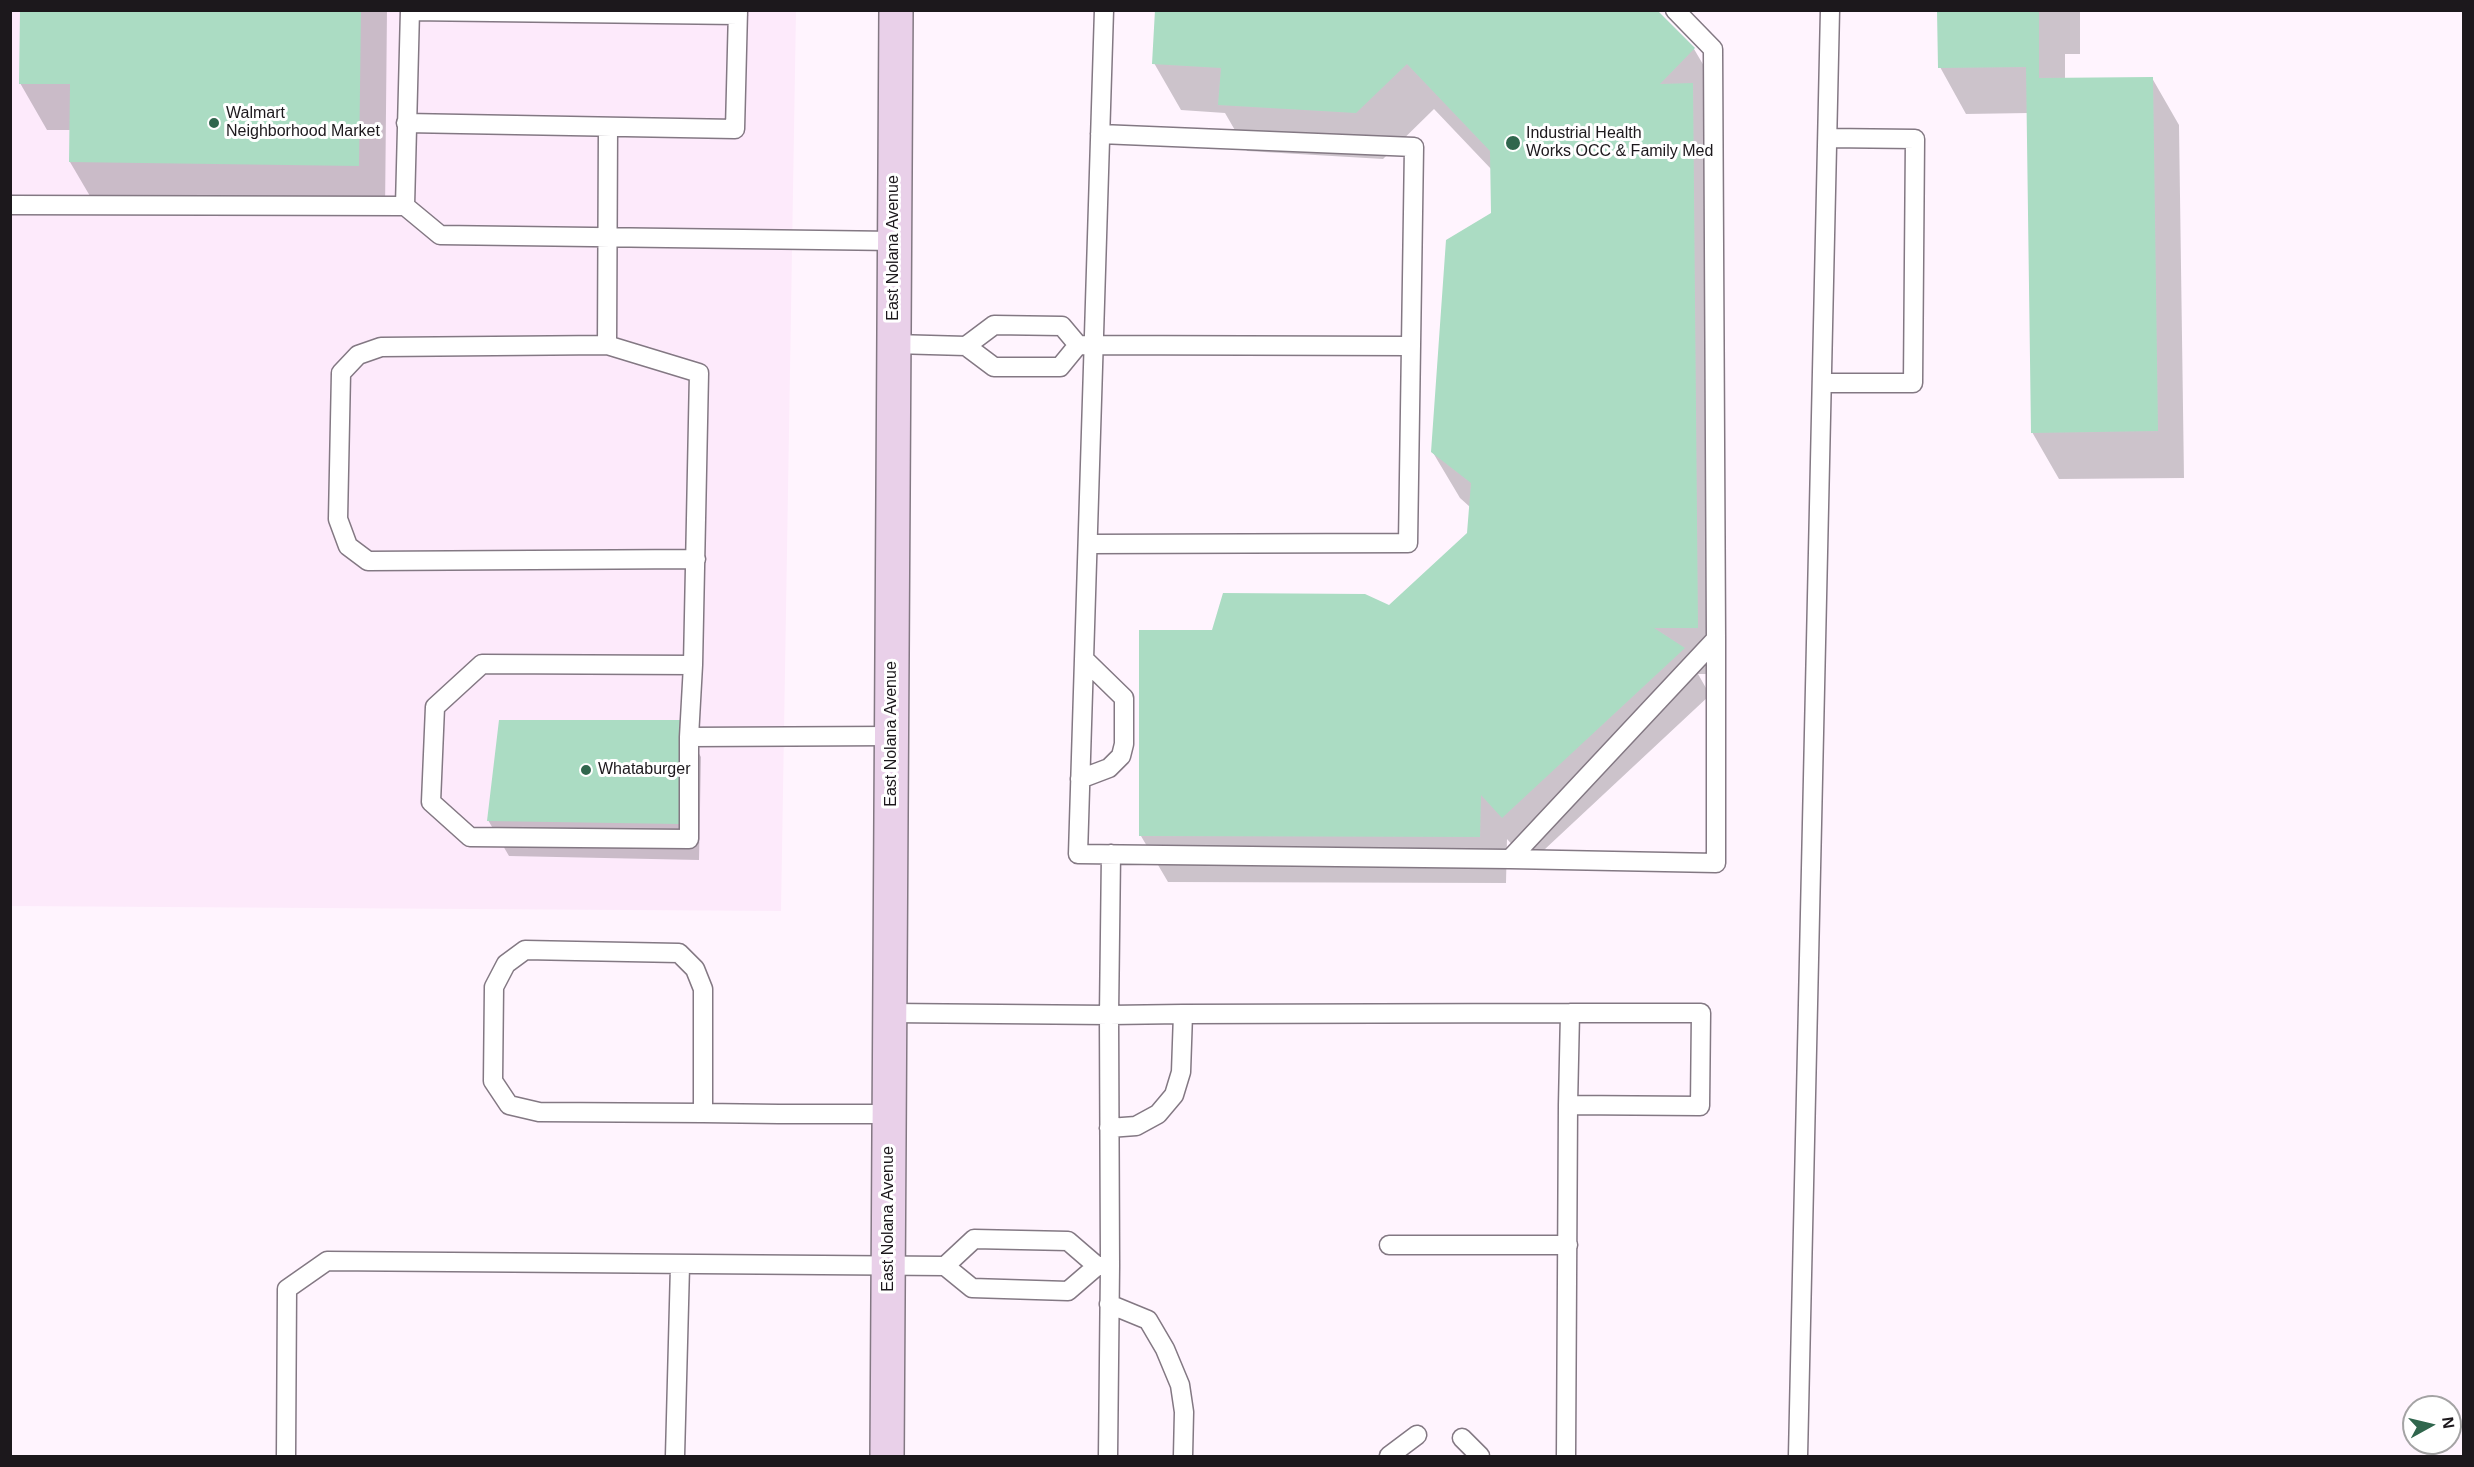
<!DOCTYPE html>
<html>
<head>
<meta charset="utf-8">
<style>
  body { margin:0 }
  #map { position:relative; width:2474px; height:1467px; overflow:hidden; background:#fff4fe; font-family:Arial,sans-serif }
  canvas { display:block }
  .frame { position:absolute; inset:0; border:12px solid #1c181c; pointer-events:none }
  .north { position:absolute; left:2402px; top:1395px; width:60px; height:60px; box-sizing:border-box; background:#fff; border:2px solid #a4a3a4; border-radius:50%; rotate:82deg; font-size:16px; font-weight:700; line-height:24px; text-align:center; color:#1c181c }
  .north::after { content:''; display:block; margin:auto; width:21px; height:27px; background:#30664d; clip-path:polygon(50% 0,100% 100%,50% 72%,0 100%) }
</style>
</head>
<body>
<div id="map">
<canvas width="2474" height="1467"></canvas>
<div class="frame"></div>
<div class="north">N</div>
</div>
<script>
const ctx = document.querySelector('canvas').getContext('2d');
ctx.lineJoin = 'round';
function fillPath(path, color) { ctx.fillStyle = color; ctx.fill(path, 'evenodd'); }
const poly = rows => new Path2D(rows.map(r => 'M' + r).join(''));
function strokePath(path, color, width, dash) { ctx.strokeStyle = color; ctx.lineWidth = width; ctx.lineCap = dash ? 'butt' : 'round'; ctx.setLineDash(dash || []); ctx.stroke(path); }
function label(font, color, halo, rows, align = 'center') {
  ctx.font = font + ' Arial,sans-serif'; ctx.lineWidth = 6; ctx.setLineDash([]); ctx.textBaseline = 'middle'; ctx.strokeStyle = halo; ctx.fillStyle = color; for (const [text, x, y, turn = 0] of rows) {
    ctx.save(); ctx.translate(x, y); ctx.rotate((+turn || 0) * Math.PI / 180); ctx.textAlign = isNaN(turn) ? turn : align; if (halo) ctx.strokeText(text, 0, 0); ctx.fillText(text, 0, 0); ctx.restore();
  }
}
fillPath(poly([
  [11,11,796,11,781,911,11,906]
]), '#fdeafb');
fillPath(poly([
  [22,10,387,10,385,212,97,208,70,162,71,130,47,130,20,83],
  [1939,10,2080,10,2080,54,2065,54,2065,79,2152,78,2179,125,2184,478,2059,479,2032,432,2029,113,1966,114,1940,67],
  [1694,49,1721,95,1724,674,1698,674,1710,695,1529,864,1507,839,1506,883,1168,882,1141,836,1214,632,1390,607,1468,533,1470,507,1460,498,1432,451,1492,214,1492,170,1434,109,1383,159,1247,151,1225,113,1181,110,1154,63],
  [680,722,701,757,699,860,509,856,488,820]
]), '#0003');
fillPath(poly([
  [20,10,361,10,359,166,69,162,70,84,19,84],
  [1155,10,1657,10,1695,48,1660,84,1693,83,1698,628,1654,628,1685,648,1502,818,1481,795,1480,837,1139,836,1139,630,1212,630,1223,593,1365,594,1389,605,1467,533,1471,483,1431,452,1446,240,1491,213,1490,151,1407,64,1356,113,1218,105,1221,68,1152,64],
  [1937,10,2039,10,2039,78,2153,77,2158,431,2031,433,2026,67,1938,68],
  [499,720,681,720,679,824,487,821]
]), '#abdcc3');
const service = poly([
  [410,10,405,206,440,235,895,241],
  [1104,10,1078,854,1510,859,1716,639,1713,49,1675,10],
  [410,11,738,15],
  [406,123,735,129,738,10],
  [608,127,607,345,699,373,693,665,482,664,435,707,431,802,470,837,689,839,689,737,693,665],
  [10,205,405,206],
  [894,344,966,346,994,367,1060,367,1078,345],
  [607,345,381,347,358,355,341,373,338,519,348,546,368,561,696,559],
  [1078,345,1411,346],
  [966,346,994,325,1062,326,1078,345],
  [1822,383,1913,383,1915,139,1828,138],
  [1088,544,1408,543,1414,147,1100,134],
  [689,737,892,736],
  [1080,779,1109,768,1121,756,1124,744,1124,698,1084,659],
  [1111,854,1109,1015,1183,1014,1570,1013,1701,1013,1700,1106,1568,1105,1570,1013],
  [1510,859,1716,863,1716,639],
  [890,1013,1109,1015,1110,1266,1097,1266,1068,1241,974,1239,945,1266],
  [703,1113,703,989,695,969,679,953,525,950,506,964,494,987,493,1081,509,1105,539,1112,703,1113,779,1114,889,1114],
  [1109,1128,1136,1126,1158,1114,1174,1095,1181,1072,1183,1014],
  [1389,1245,1568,1245],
  [1109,1304,1148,1320,1165,1349,1180,1385,1184,1412,1183,1456],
  [1462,1438,1480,1456],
  [286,1456,287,1289,327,1261,945,1266,972,1288,1068,1291,1097,1266],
  [675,1456,680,1266],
  [1108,1456,1110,1266],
  [1389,1456,1417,1435],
  [1566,1456,1568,1105],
  [1798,1456,1830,10]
]);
const secondary = poly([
  [887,1456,896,10]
]);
strokePath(service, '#837883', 21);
strokePath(secondary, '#837883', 36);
strokePath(service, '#fff', 18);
strokePath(secondary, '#e9d0e9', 33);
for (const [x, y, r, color] of [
  [214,123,6,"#30664d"],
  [1513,143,8,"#30664d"],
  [586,770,6,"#30664d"]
]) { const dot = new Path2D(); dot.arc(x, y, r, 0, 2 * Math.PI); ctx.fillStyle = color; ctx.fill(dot); strokePath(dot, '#fff', 2); }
label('16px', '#1c181c', '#fff', [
  ["Walmart",226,114],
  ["Neighborhood Market",226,132],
  ["Industrial Health",1526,134],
  ["Works OCC & Family Med",1526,152],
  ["Whataburger",598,770]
], 'left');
label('16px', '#1c181c', '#fff', [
  ["East Nolana Avenue",894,248,-90],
  ["East Nolana Avenue",892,734,-90],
  ["East Nolana Avenue",889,1219,-90]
]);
</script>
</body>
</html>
